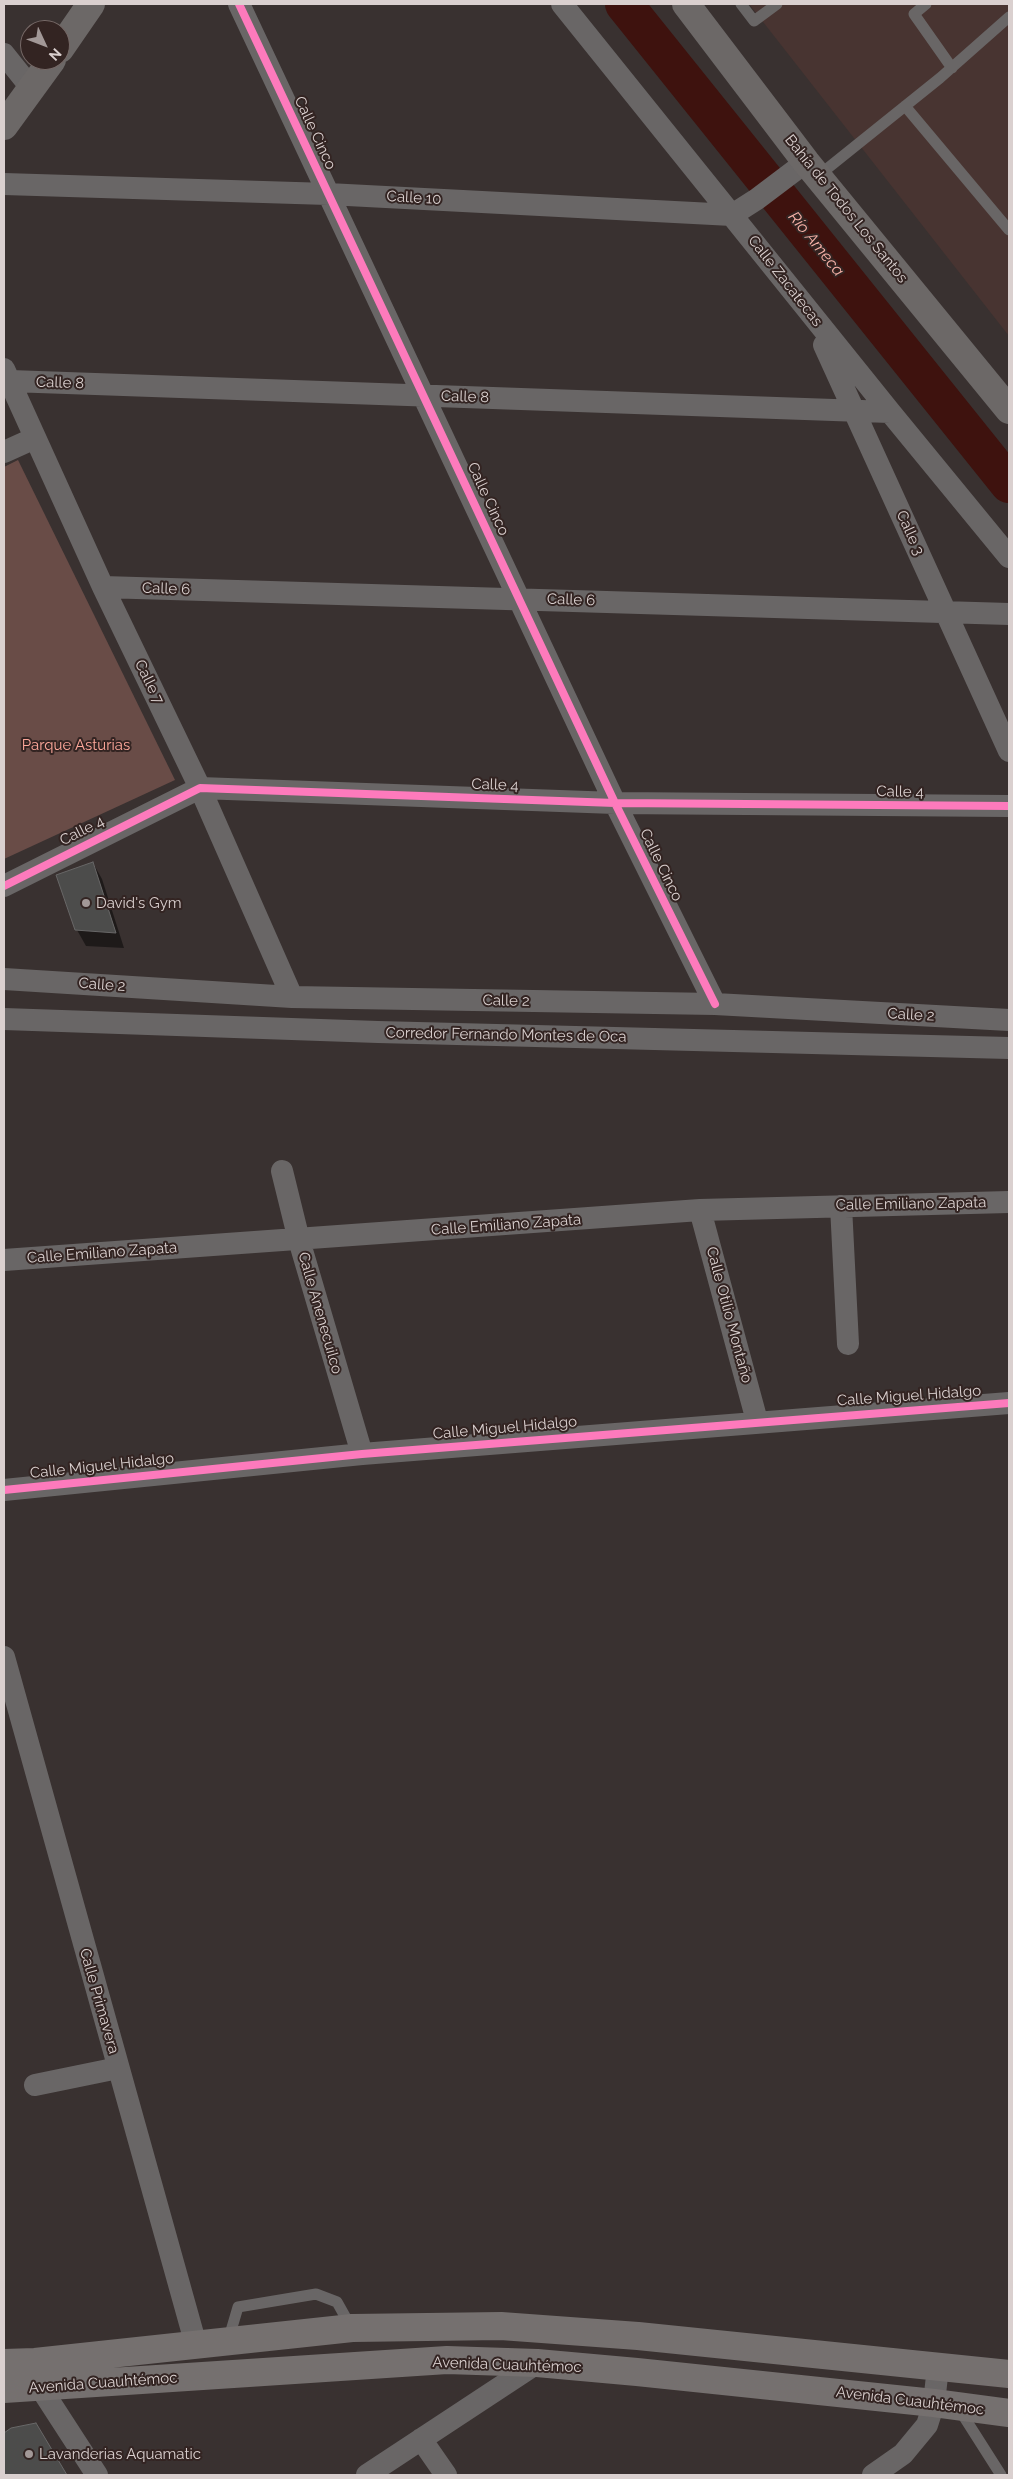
<!DOCTYPE html>
<html>
<head>
<meta charset="utf-8">
<style>
  body { margin:0 }
  #map { position:relative; width:1013px; height:2479px; overflow:hidden; background:#393130; font-family:Raleway,sans-serif }
  canvas { display:block }
  .frame { position:absolute; inset:0; border:5px solid #dad0cf; pointer-events:none }
  .north { position:absolute; left:20px; top:20px; width:50px; height:50px; box-sizing:border-box; background:#332422; border:1px solid #766967; border-radius:50%; rotate:133deg; font-size:14px; font-weight:700; line-height:20px; text-align:center; color:#dad0cf }
  .north::after { content:''; display:block; margin:auto; width:18px; height:22px; background:#a29897; clip-path:polygon(50% 0,100% 100%,50% 72%,0 100%) }
</style>
</head>
<body>
<div id="map">
<canvas width="1013" height="2479"></canvas>
<div class="frame"></div>
<div class="north">N</div>
</div>
<script>
const ctx = document.querySelector('canvas').getContext('2d');
ctx.lineJoin = 'round';
function fillPath(path, color) { ctx.fillStyle = color; ctx.fill(path, 'evenodd'); }
const poly = rows => new Path2D(rows.map(r => 'M' + r).join(''));
function strokePath(path, color, width, dash) { ctx.strokeStyle = color; ctx.lineWidth = width; ctx.lineCap = dash ? 'butt' : 'round'; ctx.setLineDash(dash || []); ctx.stroke(path); }
function label(font, color, halo, rows, align = 'center') {
  ctx.font = font + ' Raleway,sans-serif'; ctx.lineWidth = 4; ctx.setLineDash([]); ctx.textBaseline = 'middle'; ctx.strokeStyle = halo; ctx.fillStyle = color; for (const [text, x, y, turn = 0] of rows) {
    ctx.save(); ctx.translate(x, y); ctx.rotate((+turn || 0) * Math.PI / 180); ctx.textAlign = isNaN(turn) ? turn : align; if (halo) ctx.strokeText(text, 0, 0); ctx.fillText(text, 0, 0); ctx.restore();
  }
}
fillPath(poly([
  [749,4,1009,4,1009,336]
]), '#483431');
fillPath(poly([
  [18,460,175,780,4,859,4,467]
]), '#694c47');
fillPath(poly([
  [93,863,102,879,124,948,86,946,77,930],
  [35,2424,66,2475,4,2475,4,2435,12,2430]
]), '#0007');
strokePath(poly([
  [624,4,1009,484]
]), '#3e120e', 38);
const building = poly([
  [93,862,116,933,75,930,56,875,93,862],
  [36,2423,67,2475,4,2475,4,2433,11,2428,36,2423]
]);
fillPath(building, '#4c4c4b');
strokePath(building, '#686767', 1);
strokePath(poly([
  [741,4,754,21,777,4],
  [926,4,914,14,952,68],
  [905,106,1009,230],
  [818,176,940,78,1009,17],
  [228,2341,238,2307,316,2294,337,2302,351,2327],
  [959,2409,1001,2475]
]), '#696666', 11);
strokePath(poly([
  [239,4,615,803,715,1004],
  [562,4,890,412,1009,557],
  [4,54,32,89],
  [4,184,328,194,732,215,757,199,806,162],
  [824,345,1009,751],
  [4,369,103,587,200,788,292,997],
  [10,381,890,412],
  [4,452,35,438],
  [103,587,1009,614],
  [4,886,200,788,615,803,1009,806],
  [4,979,292,997,715,1004,1009,1020],
  [4,1019,378,1032,1009,1048],
  [282,1171,299,1240,362,1454],
  [841,1206,848,1344],
  [700,1210,757,1421],
  [4,1260,700,1210,1009,1202],
  [4,1490,362,1454,1009,1403],
  [4,1657,196,2345],
  [35,2085,118,2068],
  [40,2387,97,2475],
  [421,2439,446,2475],
  [367,2475,537,2363],
  [873,2475,903,2454,927,2425,934,2403,938,2367]
]), '#696666', 22);
strokePath(poly([
  [686,4,806,162,1009,410],
  [60,49,91,4],
  [4,126,52,60]
]), '#6c6867', 28);
strokePath(poly([
  [4,2363,35,2362,352,2328,501,2326,638,2336,1009,2374],
  [4,2389,447,2360,537,2363,637,2372,934,2403,1009,2413]
]), '#75706f', 28);
strokePath(poly([
  [239,4,615,803,715,1004],
  [4,886,200,788,615,803,1009,806],
  [4,1490,362,1454,1009,1403]
]), '#fd7abc', 8);
for (const [x, y, r, color] of [
  [86,903,5,"#a29897"],
  [29,2454,5,"#a29897"]
]) { const dot = new Path2D(); dot.arc(x, y, r, 0, 2 * Math.PI); ctx.fillStyle = color; ctx.fill(dot); strokePath(dot, '#332422', 2); }
label('15px', '#dad0cf', '#332422', [
  ["Calle Cinco",315,133,65],
  ["Calle 10",414,198,3],
  ["Bahía de Todos Los Santos",846,209,51],
  ["Calle Zacatecas",785,281,52],
  ["Calle 8",60,383,2],
  ["Calle 8",465,397,2],
  ["Calle Cinco",488,499,65],
  ["Calle 3",910,533,66],
  ["Calle 6",166,589,2],
  ["Calle 6",571,600,2],
  ["Calle 7",149,682,64],
  ["Calle 4",495,785,2],
  ["Calle 4",900,792,1],
  ["Calle 4",82,831,-27],
  ["Calle Cinco",661,865,64],
  ["Calle 2",102,985,4],
  ["Calle 2",506,1001,1],
  ["Calle 2",911,1015,3],
  ["Corredor Fernando Montes de Oca",506,1035,1],
  ["Calle Emiliano Zapata",911,1204,-1],
  ["Calle Emiliano Zapata",506,1225,-4],
  ["Calle Emiliano Zapata",102,1253,-4],
  ["Calle Anenecuilco",320,1313,74],
  ["Calle Otilio Montaño",729,1315,75],
  ["Calle Miguel Hidalgo",909,1396,-4],
  ["Calle Miguel Hidalgo",505,1428,-5],
  ["Calle Miguel Hidalgo",102,1466,-6],
  ["Calle Primavera",99,2001,74],
  ["Avenida Cuauhtémoc",507,2365,2],
  ["Avenida Cuauhtémoc",103,2383,-4],
  ["Avenida Cuauhtémoc",910,2401,7]
]);
label('15px', '#fea89b', '#332422', [
  ["Parque Asturias",76,745]
]);
label('15px', '#dad0cf', '#332422', [
  ["David's Gym",96,903],
  ["Lavanderias Aquamatic",39,2454]
], 'left');
label('italic 16px', '#f9b3a9', '#332422', [
  ["Río Ameca",816,244,51]
]);
</script>
</body>
</html>
